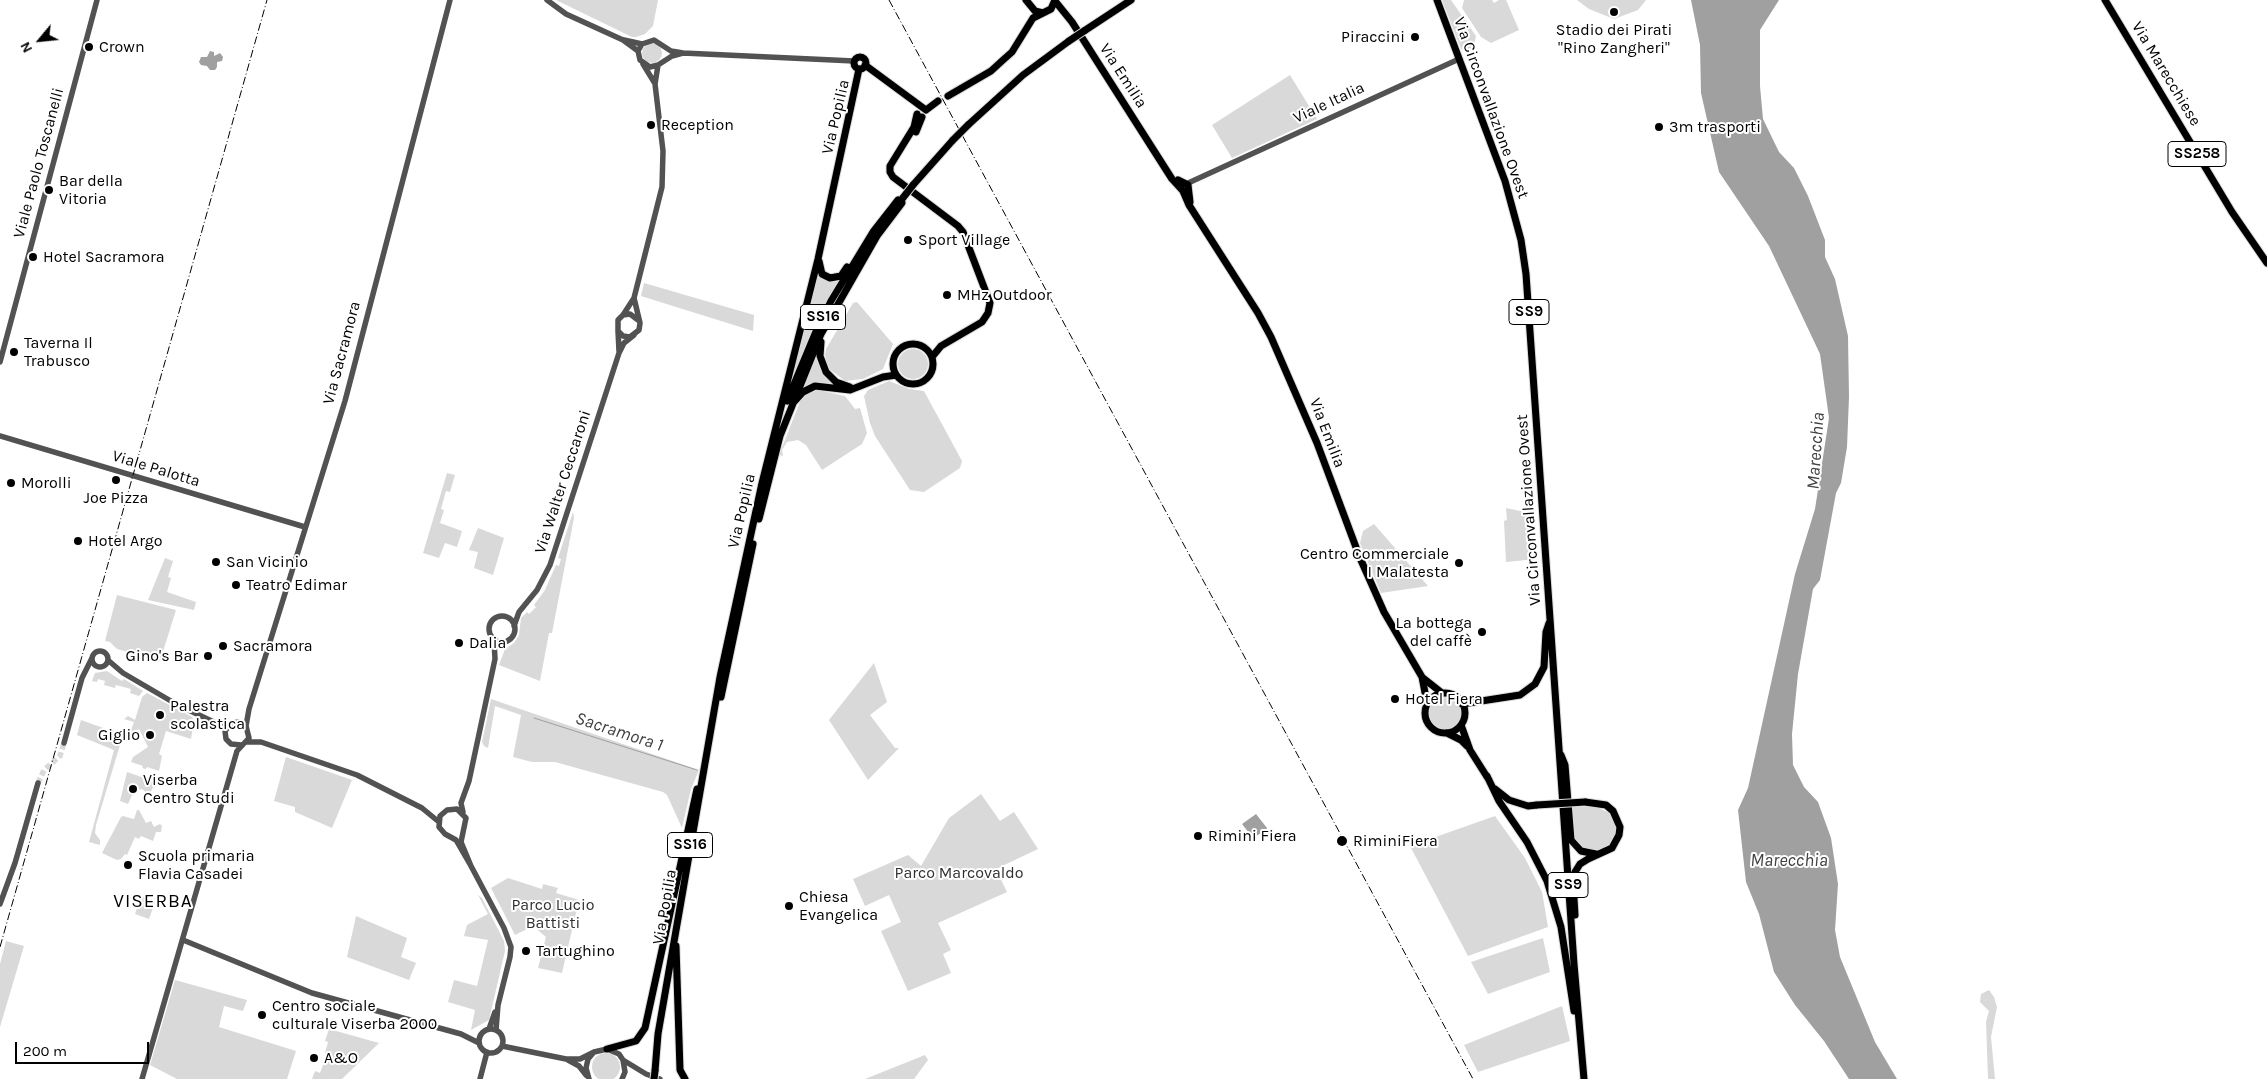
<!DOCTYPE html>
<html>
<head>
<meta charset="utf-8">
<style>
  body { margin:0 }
  #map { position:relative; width:2267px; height:1079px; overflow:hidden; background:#fff; font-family:Karla,sans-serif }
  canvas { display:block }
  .north { position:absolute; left:15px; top:15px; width:50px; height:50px; -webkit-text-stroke:4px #fff; paint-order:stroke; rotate:242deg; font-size:14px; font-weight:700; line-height:20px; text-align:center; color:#000 }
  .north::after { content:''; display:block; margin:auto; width:18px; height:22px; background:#000; clip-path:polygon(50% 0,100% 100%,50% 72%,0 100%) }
  .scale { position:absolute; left:15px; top:1042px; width:134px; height:22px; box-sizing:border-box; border:2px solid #000; border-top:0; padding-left:6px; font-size:15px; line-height:18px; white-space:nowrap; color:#000; -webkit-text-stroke:4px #fff; paint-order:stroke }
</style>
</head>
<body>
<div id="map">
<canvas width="2267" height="1079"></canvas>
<div class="north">N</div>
<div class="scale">200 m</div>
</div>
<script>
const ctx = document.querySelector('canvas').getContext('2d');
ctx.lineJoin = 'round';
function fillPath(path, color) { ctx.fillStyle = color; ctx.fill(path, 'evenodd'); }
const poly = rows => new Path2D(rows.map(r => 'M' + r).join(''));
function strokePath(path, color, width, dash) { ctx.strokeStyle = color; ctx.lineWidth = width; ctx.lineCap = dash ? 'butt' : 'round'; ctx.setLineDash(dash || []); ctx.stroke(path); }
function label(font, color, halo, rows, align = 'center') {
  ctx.font = font + ' Karla,sans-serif'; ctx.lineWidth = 4; ctx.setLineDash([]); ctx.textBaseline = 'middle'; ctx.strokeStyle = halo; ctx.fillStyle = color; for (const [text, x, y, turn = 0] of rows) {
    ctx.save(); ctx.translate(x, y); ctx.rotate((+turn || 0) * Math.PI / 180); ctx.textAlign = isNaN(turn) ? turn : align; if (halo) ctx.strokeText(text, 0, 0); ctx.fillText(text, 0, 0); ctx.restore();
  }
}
fillPath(poly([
  [556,0,658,0,653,26,645,34,636,37,632,37],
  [1442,0,1451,0,1476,36,1474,46,1467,52,1461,49],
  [1464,0,1492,0,1494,3,1499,0,1506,0,1519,30,1491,43,1481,37,1462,8],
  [1577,0,1646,0,1638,10,1614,19,1589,9],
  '642 53a10 10 0 1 1 20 0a10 10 0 1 1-20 0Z',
  [1290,75,1317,119,1232,158,1212,125],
  [816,271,825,280,835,282,840,280,793,374],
  [644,283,754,315,753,331,641,296],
  [857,302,893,344,883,369,863,379,845,381,828,368,825,355,826,349,853,303],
  '898 364a15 15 0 1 1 30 0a15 15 0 1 1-30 0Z',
  [817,352,822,372,837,387,815,383,802,388],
  [889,381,909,389,924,391,962,461,960,468,924,492,910,490,875,436,870,423,864,396,868,390],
  [818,390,845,396,855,409,860,408,867,433,862,444,822,470,806,445,798,440,787,442,782,450,783,456,779,455,801,399,805,395],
  [447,473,455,475,450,492,446,491,441,509,444,510,440,523,462,531,457,547,445,543,439,558,423,553],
  [1506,508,1530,513,1537,559,1506,562,1504,521,1507,520],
  [573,512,574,518,552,633,549,633,540,681,499,665,505,649,514,643,519,635,521,618,527,612,529,614,536,607,534,605,545,590,556,565,559,566,561,559,558,558],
  [1374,524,1428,586,1381,593,1360,543,1363,531],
  [478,528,504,538,493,575,474,568,478,552,469,550],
  [165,558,173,561,168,577,171,578,167,592,196,602,194,610,148,600],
  [117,595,176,610,160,661,117,649,110,642,105,641],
  [874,663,887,702,870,715,895,748,899,748,868,780,829,720],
  [107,671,122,681,124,679,143,691,139,696,130,693,131,689,116,685,115,688,104,685,105,681,98,679,97,682,92,681,95,673],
  [147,693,192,717,194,721,191,739,166,731,159,754,162,756,159,771,147,767,146,769,142,768,143,766,131,762,133,757,148,747,139,729,130,733,134,722,124,719,128,716,135,720,142,697],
  '1429 713a16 16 0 1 1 32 0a16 16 0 1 1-32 0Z',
  [491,699,699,770,691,789,682,828,667,795,663,792,555,762,532,762,513,757,521,715,495,706,488,748,484,746,482,742],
  [81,720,123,735,96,825,95,833,100,840,100,845,89,842,114,750,77,735],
  [286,757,352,780,332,828,295,812,295,807,274,801],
  [127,772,156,782,149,795,142,789,134,791,128,804,120,801],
  [981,794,1000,821,1014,812,1038,849,996,869,1007,892,938,923,951,950,943,954,951,973,908,991,881,931,901,922,889,895,865,906,853,879,908,855,921,866,949,818],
  [1594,806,1610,813,1616,823,1616,835,1611,845,1597,852,1583,849,1572,835,1570,807],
  [137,810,139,810,146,823,151,821,154,827,160,824,162,826,161,832,156,832,153,841,141,836,139,839,135,837,127,855,125,854,121,859,117,860,102,853,121,817,123,816,134,819],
  [1495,816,1525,858,1542,892,1548,927,1468,956,1410,846],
  [508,878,542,889,543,884,558,888,556,893,579,900,562,973,538,968,546,937,533,926,515,935,491,888],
  [478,895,482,898,504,941,505,951,489,1020,471,1030,475,1010,448,1002,454,980,477,986,488,940,464,936,467,925,488,914],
  [141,896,155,902,149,919,135,914],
  [356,916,407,938,401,957,416,963,409,980,347,957],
  [1543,938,1550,972,1488,994,1471,962],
  [6,941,24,946,0,1027,0,964],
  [175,980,247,1000,243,1011,224,1006,219,1027,296,1051,287,1079,177,1079,150,1065],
  [1989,990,1994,997,1997,1007,1991,1037,1995,1079,1988,1079,1986,1022,1989,1011,1980,1002,1981,994],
  [1562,1006,1570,1041,1478,1072,1464,1045],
  [329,1029,379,1043,342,1079,312,1079,315,1071,320,1073,327,1054,325,1053,328,1042,325,1041],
  '592 1067a14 14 0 1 1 28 0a14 14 0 1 1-28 0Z',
  [925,1055,928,1060,914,1079,865,1079]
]), '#d9d9d9');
fillPath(poly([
  [1691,0,1779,0,1760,30,1760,86,1763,119,1779,152,1794,168,1808,196,1825,240,1825,257,1835,279,1848,336,1849,397,1847,447,1841,483,1836,493,1820,580,1813,589,1798,674,1792,734,1793,765,1804,787,1818,802,1831,838,1838,884,1835,930,1840,957,1875,1042,1897,1079,1849,1079,1824,1041,1795,1005,1774,972,1759,914,1746,882,1738,810,1748,788,1795,574,1815,509,1829,418,1820,354,1769,246,1719,172,1701,93,1700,45],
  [210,51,214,52,214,56,220,53,223,57,222,61,217,62,217,67,215,70,210,70,207,66,201,65,199,62,201,57,207,57],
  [1256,814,1267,828,1266,830,1253,838,1242,824]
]), '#a0a0a0');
strokePath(poly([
  [534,718,697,770]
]), '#a0a0a0', 1);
strokePath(poly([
  [38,783,44,770,60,756,64,743]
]), '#d9d9d9', 5.5, [5.5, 3]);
const major = poly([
  [1026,0,1035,11,1043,13,1051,9,1055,0],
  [1437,0,1505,181,1521,240,1526,274,1574,964,1584,1079],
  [2105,0,2232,212,2267,263],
  [1055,1,1072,22,1172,179,1183,191,1189,205,1258,313,1271,337,1317,443,1360,558,1384,612,1422,677,1427,703],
  [1084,31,1131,0],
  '854 63a6 6 0 1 1 12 0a6 6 0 1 1-12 0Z',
  [865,65,926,110],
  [948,96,991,71,1003,60,1012,52,1033,18,1043,13],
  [926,110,938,101],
  [917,114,914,127,890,166,890,172,893,177,958,226,963,232,990,303,988,313,982,322,941,346,932,357],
  [968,125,1023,75,1069,41],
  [916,132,922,117],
  [1178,180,1188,185,1190,202],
  [913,185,953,140],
  [819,261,822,274,830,278,841,276,847,267],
  [821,342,820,356,826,372,836,382,850,387],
  '893 364a20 20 0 1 1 40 0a20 20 0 1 1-40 0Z',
  [787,401,817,329,831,301,873,232,898,200,902,199],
  [794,402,803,392,815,386,850,390,883,377,896,375],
  [759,519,780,436,821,334,877,236,902,203,902,199],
  [1423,678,1442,693],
  '1425 713a20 20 0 1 1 40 0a20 20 0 1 1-40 0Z',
  [721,697,753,544],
  [1462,704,1520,695,1535,684,1544,667,1546,632,1549,623],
  [1461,725,1470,750,1489,780],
  [1447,733,1461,740,1467,746],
  [1561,755,1565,765,1571,840,1581,851,1596,854],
  [1487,776,1499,801,1527,842,1547,881,1561,927,1574,1011],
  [1495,789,1509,800,1528,806,1537,805],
  [1575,915,1573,882,1575,872,1580,864,1588,859,1612,848,1619,835,1620,827,1613,811,1606,805,1585,802],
  [676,946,680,1070,685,1079],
  [607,1049,636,1041,645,1028,697,789],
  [655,1071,658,1034,720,677,762,483,818,259,859,69]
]);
strokePath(major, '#dbdbdb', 9);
strokePath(poly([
  [547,0,566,14,623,40,638,51],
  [624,40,642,44],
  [683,53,672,56,658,65,650,67,640,60,638,51,642,44,654,40,671,51,683,53,854,61],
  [643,64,654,82],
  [1186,184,1459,59],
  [634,298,640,323,639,330,630,337,623,336,618,331,618,320,623,315,630,314,638,320],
  [623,315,634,298,662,187,663,151,655,84,658,65],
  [618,331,619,351],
  [0,362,97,0],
  [0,436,305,527],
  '489 629a13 13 0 1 1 26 0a13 13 0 1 1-26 0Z',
  [514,626,519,612,537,590,550,565,619,353,624,343,634,335],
  '92 659a8 8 0 1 1 16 0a8 8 0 1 1-16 0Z',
  [109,661,123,673,176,704,220,725,228,725],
  [246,726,249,709,345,401,450,0],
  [246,742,261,742,357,775,422,808,439,822],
  [64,743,82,678,92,658],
  [463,812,461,803,469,781,495,659,494,640],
  [471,866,461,842,466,818,457,809,447,810,440,816,439,827,445,834,456,840,471,866,504,928,511,947,510,957,498,1005,496,1030],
  [0,904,15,863,38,783],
  [183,940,312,993,461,1034,479,1043],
  '479 1041a12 12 0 1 1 24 0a12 12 0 1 1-24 0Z',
  [489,1029,495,1012],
  [502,1046,566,1059,580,1059,594,1052],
  [568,1060,579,1066,586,1075],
  [623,1060,646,1074,660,1079],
  [142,1079,237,751,249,738,246,726,239,722,232,723,225,731,226,739,231,744,241,745],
  [480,1079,487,1052],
  [589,1079,586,1068,588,1059,594,1052,607,1049,619,1054,623,1060,625,1072,622,1079]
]), '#525252', 5.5);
strokePath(major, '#000', 7);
strokePath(poly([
  [889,0,1473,1079],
  [0,947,267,0]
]), '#000', 1, [8, 2.5, 1, 2.5]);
const majorBridge = poly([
  [1069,41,1084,31],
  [953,140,968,125],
  [902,199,913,185],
  [1537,805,1585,802],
  [654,1079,655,1071]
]);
strokePath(majorBridge, '#dbdbdb', 9, []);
strokePath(majorBridge, '#000', 7);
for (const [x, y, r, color] of [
  [1614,12,5,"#000"],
  [1415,37,5,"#000"],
  [89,47,5,"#000"],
  [651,125,5,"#000"],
  [1659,127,5,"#000"],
  [49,190,5,"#000"],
  [908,240,5,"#000"],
  [33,257,5,"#000"],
  [947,295,5,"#000"],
  [14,352,5,"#000"],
  [116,480,5,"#000"],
  [11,483,5,"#000"],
  [78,541,5,"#000"],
  [216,562,5,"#000"],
  [1459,563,5,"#000"],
  [236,585,5,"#000"],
  [1482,632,5,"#000"],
  [459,643,5,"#000"],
  [223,646,5,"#000"],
  [208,656,5,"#000"],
  [1395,699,5,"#000"],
  [160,715,5,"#000"],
  [150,735,5,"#000"],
  [133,789,5,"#000"],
  [1198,836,5,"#000"],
  [1342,841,6,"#000"],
  [128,865,5,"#000"],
  [789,906,5,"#000"],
  [526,951,5,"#000"],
  [262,1015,5,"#000"],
  [314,1058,5,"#000"]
]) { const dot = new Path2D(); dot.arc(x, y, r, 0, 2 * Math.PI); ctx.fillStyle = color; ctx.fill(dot); strokePath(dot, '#fff', 2); }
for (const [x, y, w] of [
  [2197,154,58],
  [1529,312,40],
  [823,317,45],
  [690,845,45],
  [1568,885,40]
]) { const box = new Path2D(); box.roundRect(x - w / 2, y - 12.5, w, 25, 4); ctx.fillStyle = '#fff'; ctx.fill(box); strokePath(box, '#000', 1); }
label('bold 15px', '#000', null, [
  ["SS258",2197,154],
  ["SS9",1529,312],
  ["SS16",823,317],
  ["SS16",690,845],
  ["SS9",1568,885]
]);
label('16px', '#000', '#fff', [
  ["Stadio dei Pirati",1614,30,"center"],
  ["\"Rino Zangheri\"",1614,48,"center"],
  ["Piraccini",1405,37,"right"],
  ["Crown",99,47],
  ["Reception",661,125],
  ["3m trasporti",1669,127],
  ["Bar della",59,181],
  ["Vitoria",59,199],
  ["Sport Village",918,240],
  ["Hotel Sacramora",43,257],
  ["MHz Outdoor",957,295],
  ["Taverna Il",24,343],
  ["Trabusco",24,361],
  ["Morolli",21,483],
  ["Joe Pizza",116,498,"center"],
  ["Hotel Argo",88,541],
  ["Centro Commerciale",1449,554,"right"],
  ["I Malatesta",1449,572,"right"],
  ["San Vicinio",226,562],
  ["Teatro Edimar",246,585],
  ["La bottega",1472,623,"right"],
  ["del caffè",1472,641,"right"],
  ["Dalia",469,643],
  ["Sacramora",233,646],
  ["Gino's Bar",198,656,"right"],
  ["Hotel Fiera",1405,699],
  ["Palestra",170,706],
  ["scolastica",170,724],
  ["Giglio",140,735,"right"],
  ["Viserba",143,780],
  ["Centro Studi",143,798],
  ["Rimini Fiera",1208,836],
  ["RiminiFiera",1353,841],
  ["Scuola primaria",138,856],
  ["Flavia Casadei",138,874],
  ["Chiesa",799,897],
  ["Evangelica",799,915],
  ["Tartughino",536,951],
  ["Centro sociale",272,1006],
  ["culturale Viserba 2000",272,1024],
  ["A&O",324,1058]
], 'left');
label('16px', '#000', '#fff', [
  ["Via Marecchiese",2166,74,59],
  ["Via Emilia",1123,76,57],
  ["Viale Italia",1329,103,-25],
  ["Via Circonvallazione Ovest",1491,108,70],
  ["Via Popilia",836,117,-77],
  ["Viale Paolo Toscanelli",39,163,-75],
  ["Via Sacramora",342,353,-75],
  ["Via Emilia",1327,433,69],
  ["Viale Palotta",156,469,17],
  ["Via Walter Ceccaroni",563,482,-72],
  ["Via Circonvallazione Ovest",1529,510,-94],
  ["Via Popilia",742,511,-77],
  ["Via Popilia",665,907,-80]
]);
label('16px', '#303030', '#fff', [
  ["Parco Marcovaldo",959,873],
  ["Parco Lucio",553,905],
  ["Battisti",553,923]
]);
label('italic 18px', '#414141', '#fff', [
  ["Marecchia",1816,451,-86],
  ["Sacramora 1",619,732,18],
  ["Marecchia",1789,861]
]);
ctx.letterSpacing = '1px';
label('19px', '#000', '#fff', [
  ["VISERBA",153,902]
]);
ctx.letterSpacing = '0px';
</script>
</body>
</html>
